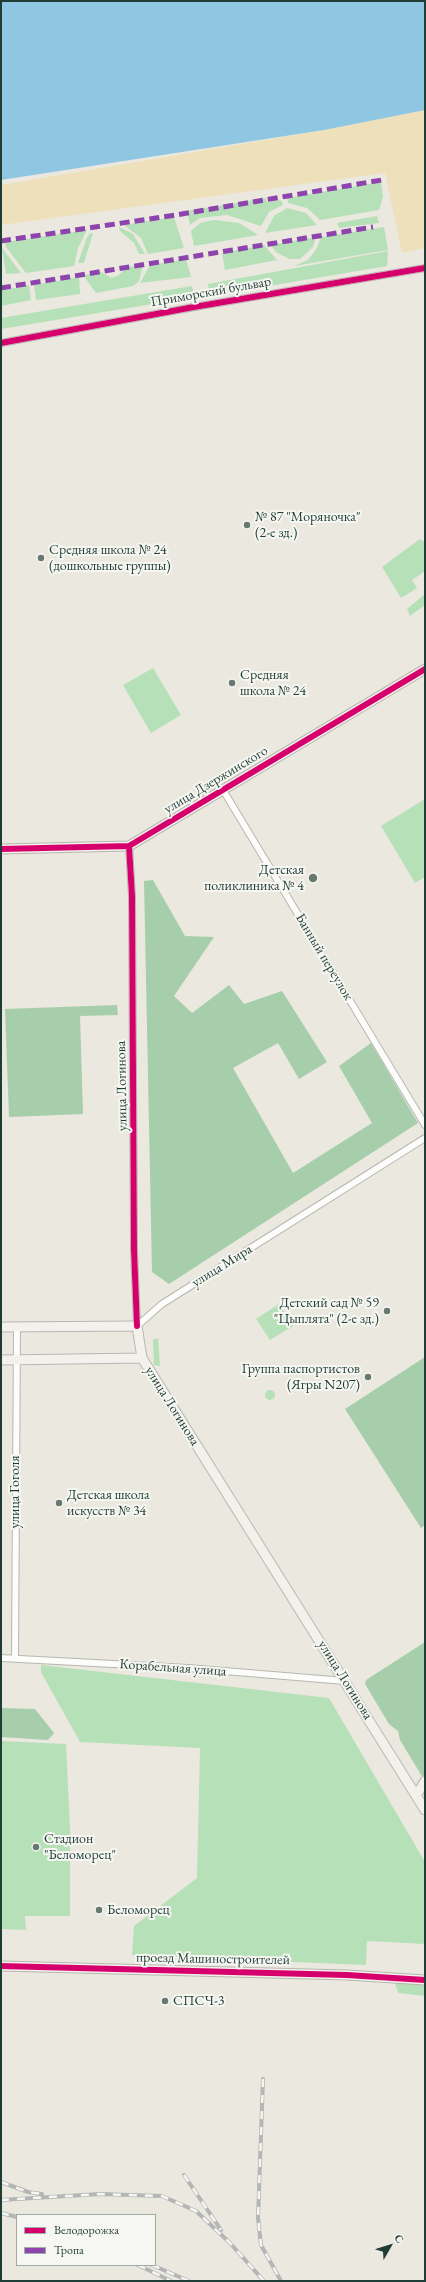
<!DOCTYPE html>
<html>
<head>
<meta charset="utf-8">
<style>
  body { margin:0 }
  #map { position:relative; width:426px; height:2282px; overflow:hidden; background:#ebe8df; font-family:"EB Garamond",serif }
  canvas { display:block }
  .frame { position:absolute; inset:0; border:2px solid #1f3d34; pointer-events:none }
  .legend { position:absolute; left:16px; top:2214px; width:140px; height:52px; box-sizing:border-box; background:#f6f6f2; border:1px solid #a0aca6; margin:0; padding:5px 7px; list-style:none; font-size:12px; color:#1f3d34 }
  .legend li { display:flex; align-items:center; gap:8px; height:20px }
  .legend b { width:20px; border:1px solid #a0aca6 }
  .north { position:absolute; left:370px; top:2226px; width:40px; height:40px; -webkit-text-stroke:3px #f6f6f2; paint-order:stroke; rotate:51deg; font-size:11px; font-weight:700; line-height:16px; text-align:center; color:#1f3d34 }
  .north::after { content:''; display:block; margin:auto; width:14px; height:18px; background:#1f3d34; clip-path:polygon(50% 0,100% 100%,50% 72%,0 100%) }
</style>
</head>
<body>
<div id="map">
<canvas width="426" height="2282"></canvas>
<div class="frame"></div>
<ul class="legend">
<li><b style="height:5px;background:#d6006c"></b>Велодорожка</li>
<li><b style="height:5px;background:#8e44ad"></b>Тропа</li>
</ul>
<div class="north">С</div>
</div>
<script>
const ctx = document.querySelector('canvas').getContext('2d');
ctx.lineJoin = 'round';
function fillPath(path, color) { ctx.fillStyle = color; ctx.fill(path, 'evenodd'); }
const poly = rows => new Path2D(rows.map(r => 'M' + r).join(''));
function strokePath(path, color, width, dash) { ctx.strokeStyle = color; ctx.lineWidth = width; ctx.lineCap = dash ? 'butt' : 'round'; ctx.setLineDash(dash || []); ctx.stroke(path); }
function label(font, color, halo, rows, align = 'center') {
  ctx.font = font + ' "EB Garamond",serif'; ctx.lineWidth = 4; ctx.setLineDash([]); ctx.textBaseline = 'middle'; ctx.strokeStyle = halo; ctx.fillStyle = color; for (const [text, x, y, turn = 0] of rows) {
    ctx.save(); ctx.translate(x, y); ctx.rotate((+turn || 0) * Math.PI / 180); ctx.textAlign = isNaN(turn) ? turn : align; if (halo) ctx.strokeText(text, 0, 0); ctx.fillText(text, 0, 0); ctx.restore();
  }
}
fillPath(poly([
  [381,182,383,196,379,210,320,220,307,208,288,203,287,198],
  [266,198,267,202,281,200,283,205,269,212,261,226,227,215,200,218,190,225,187,211],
  [287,208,306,213,317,225,265,233,274,216],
  [377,216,379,223,339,228,337,223],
  [174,217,184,248,148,254,141,238,124,225],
  [214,220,239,223,258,235,194,246,191,231,200,223],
  [119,227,133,234,145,254,139,254,134,243,120,231],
  [384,227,388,250,294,266,308,260,317,248,321,237],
  [87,230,78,248,74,266,26,273,6,247,5,242],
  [91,233,93,233,84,263,78,263,87,237],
  [316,237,313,247,300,259,290,259,277,253,270,245],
  [264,245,277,260,225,270,222,253],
  [2,248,21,273,6,274],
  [388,251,387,266,210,296,208,284],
  [186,259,191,277,140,283,150,265],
  [143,265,139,281,133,286,96,293,83,275,101,272,112,278,119,275,127,267],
  [79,277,80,294,36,300,34,285],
  [29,285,31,300,1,306,1,291],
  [192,286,195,297,1,329,1,318],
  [420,539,425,542,425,571,412,580,417,588,401,598,382,567],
  [425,594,425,605,410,616,407,609],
  [153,668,181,715,151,733,123,685],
  [425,799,425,877,415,883,381,826],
  [279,1304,293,1326,270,1340,256,1319],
  [158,1338,160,1366,154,1365,153,1340],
  '265 1395a5 5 0 1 1 10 0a5 5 0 1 1-10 0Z',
  [41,1665,329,1698,425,1862,425,1944,367,1941,366,1965,132,1955,134,1926,197,1878,200,1748,80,1742,41,1672],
  [1,1741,66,1744,70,1829,70,1916,25,1916,26,1930,1,1929],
  [399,1979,425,1983,425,1996,398,1993,395,1983]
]), '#b6e0b8');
fillPath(poly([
  [153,880,185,936,214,937,174,996,192,1013,229,985,244,1004,282,991,327,1062,299,1079,278,1043,233,1068,293,1173,372,1123,339,1066,371,1043,418,1123,169,1284,152,1272,144,881],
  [117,1005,118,1015,80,1016,83,1114,9,1117,5,1009],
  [425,1357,425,1525,421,1528,345,1409],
  [425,1642,425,1774,423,1778,400,1740,398,1731,389,1724,365,1684,366,1680],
  [1,1708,35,1709,54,1733,48,1740,1,1737]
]), '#a7ceab');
fillPath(poly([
  [425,110,425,248,402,253,385,173,1,225,1,185,324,130]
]), '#ede0bb');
fillPath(poly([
  [1,1,425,1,425,110,324,130,1,180]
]), '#8fc6e1');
const street = poly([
  [1,343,194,307,425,268],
  [223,790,425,1125],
  [129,846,132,896,134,1250,137,1326],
  [137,1326,162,1304,425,1138],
  [1,1658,188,1668,345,1681],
  [15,1658,17,1327]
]);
const secondary = poly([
  [1,849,129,846,425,669],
  [1,1327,137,1326,142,1358,425,1810],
  [1,1360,142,1358],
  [417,1794,425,1781],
  [1,1966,347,1975,425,1980]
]);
strokePath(street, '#b6b7b1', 8);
strokePath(secondary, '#b6b7b1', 11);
strokePath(street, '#fcfcfa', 6);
strokePath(secondary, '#f4f1ec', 9);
const rail = poly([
  [263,2079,258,2218,261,2245,281,2281],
  [184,2175,221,2230],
  [1,2182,28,2192,42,2194],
  [1,2200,100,2194,162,2196,196,2211,230,2243,264,2281],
  [1,2213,17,2217],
  [138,2265,171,2281],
  [152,2265,189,2281]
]);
strokePath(rail, '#b3b6b4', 4);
strokePath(rail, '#f6f6f2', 2.5, [8]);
strokePath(poly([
  [1,241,176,215,382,180],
  [1,288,373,227]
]), '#8e44ad', 5, [10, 5]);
strokePath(poly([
  [1,343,194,307,425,268],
  [129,846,132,896,134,1250,137,1326],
  [1,849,129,846,425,669],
  [1,1966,347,1975,425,1980]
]), '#d6006c', 6);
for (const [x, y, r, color] of [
  [247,525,4,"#667970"],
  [41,558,4,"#667970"],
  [232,683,4,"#667970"],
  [313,878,5,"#667970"],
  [387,1311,4,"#667970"],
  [368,1377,4,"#667970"],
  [59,1503,4,"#667970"],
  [36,1847,4,"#667970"],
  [99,1910,4,"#667970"],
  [165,2001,4,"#667970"]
]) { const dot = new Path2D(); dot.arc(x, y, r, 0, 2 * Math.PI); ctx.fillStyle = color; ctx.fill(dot); strokePath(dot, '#f6f6f2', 1.5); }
label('14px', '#1f3d34', '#f6f6f2', [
  ["Приморский бульвар",211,292,-10],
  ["улица Дзержинского",216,780,-31],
  ["Банный переулок",324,957,59],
  ["улица Логинова",122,1086,-91],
  ["улица Мира",222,1266,-32],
  ["улица Логинова",172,1406,58],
  ["улица Гоголя",15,1492,-90],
  ["Корабельная улица",173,1668,4],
  ["улица Логинова",345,1680,58],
  ["проезд Машиностроителей",213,1959,1]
]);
label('14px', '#1f3d34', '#f6f6f2', [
  ["№ 87 \"Моряночка\"",255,517],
  ["(2-е зд.)",255,533],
  ["Средняя школа № 24",49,550],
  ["(дошкольные группы)",49,566],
  ["Средняя",240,675],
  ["школа № 24",240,691],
  ["Детская",304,870,"right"],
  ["поликлиника № 4",304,886,"right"],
  ["Детский сад № 59",379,1303,"right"],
  ["\"Цыплята\" (2-е зд.)",379,1319,"right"],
  ["Группа паспортистов",360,1369,"right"],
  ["(Ягры N207)",360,1385,"right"],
  ["Детская школа",67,1495],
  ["искусств № 34",67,1511],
  ["Стадион",44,1839],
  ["\"Беломорец\"",44,1855],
  ["Беломорец",107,1910],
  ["СПСЧ-3",173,2001]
], 'left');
</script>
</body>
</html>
